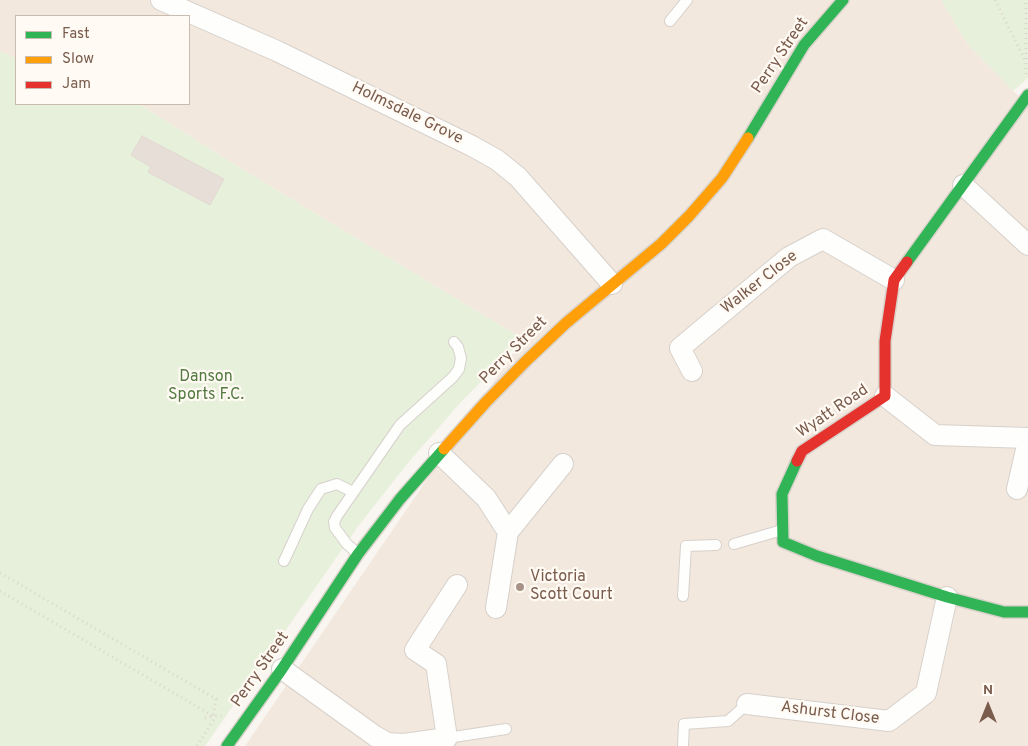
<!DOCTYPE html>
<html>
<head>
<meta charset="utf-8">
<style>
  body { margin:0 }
  #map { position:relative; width:1028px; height:746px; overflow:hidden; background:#f9f5f0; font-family:Overpass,sans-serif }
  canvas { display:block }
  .legend { position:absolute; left:15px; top:15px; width:175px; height:90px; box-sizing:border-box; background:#fffaf3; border:1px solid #cabbb1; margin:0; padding:6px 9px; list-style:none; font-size:15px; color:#7a5c4d }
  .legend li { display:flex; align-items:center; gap:10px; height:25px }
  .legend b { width:25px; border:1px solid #cabbb1 }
  .north { position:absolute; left:963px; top:681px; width:50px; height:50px; -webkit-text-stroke:4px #fffaf3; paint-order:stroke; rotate:0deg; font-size:14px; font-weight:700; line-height:20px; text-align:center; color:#7a5c4d }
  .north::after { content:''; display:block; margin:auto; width:18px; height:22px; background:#7a5c4d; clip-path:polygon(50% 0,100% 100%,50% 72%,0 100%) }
</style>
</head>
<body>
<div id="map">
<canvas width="1028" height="746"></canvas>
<ul class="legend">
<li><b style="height:6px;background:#30b455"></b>Fast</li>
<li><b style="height:6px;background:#ff9f0a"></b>Slow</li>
<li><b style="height:6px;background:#e5322d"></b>Jam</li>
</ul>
<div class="north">N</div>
</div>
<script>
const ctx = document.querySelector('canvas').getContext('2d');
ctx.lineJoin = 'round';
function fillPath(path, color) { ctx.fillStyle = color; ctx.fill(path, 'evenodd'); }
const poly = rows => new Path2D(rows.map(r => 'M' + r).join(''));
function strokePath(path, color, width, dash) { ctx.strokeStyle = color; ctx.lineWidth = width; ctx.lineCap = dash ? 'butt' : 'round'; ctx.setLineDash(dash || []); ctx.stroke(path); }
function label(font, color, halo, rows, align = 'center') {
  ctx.font = font + ' Overpass,sans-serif'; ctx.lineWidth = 4.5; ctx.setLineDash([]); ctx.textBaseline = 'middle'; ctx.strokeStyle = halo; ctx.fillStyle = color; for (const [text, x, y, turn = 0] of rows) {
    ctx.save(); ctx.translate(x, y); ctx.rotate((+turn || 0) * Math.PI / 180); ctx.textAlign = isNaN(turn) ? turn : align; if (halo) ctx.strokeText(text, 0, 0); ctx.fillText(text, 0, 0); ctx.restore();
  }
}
fillPath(poly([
  [0,0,942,0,966,42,1028,106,1028,746,245,746,523,339,237,166,139,104,189,104,189,16,16,16,16,60,0,54]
]), '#f2e8de');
fillPath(poly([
  [941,0,1028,0,1028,78,1013,91,966,42],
  [0,51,16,58,16,104,139,104,237,166,523,339,460,403,408,463,359,525,205,746,0,746]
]), '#e7f0db');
const building = poly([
  [142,136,224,179,210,205,148,172,151,167,131,155,142,136]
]);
fillPath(building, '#e6ded7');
strokePath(building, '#e2d8d2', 1);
const lane = poly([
  [670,21,687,0],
  [734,544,782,530],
  [358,554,347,544,335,528,334,522,337,516,400,425,453,377,459,369,461,358,458,347,454,342],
  [284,561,308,509,321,489,337,484,353,492],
  [683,596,686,546,716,545],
  [447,738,506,729],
  [683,746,684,724,728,721,747,704]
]);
const street = poly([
  [161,0,277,51,472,146,497,160,518,177,612,284],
  [963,185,1028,245],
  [692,371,680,348,789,257,823,239,894,280],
  [885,396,935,435,1028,438],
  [439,453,486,498,508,532],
  [1017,489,1028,441],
  [496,608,508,532,563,464],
  [282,669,375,736,387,743,404,744,447,738,436,664,415,650,457,585],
  [747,704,889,721,926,693,947,597]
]);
const fast = poly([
  [748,138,804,45,843,0],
  [907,262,1028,95],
  [797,461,782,494,783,542,817,556,947,597,1004,612,1028,612],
  [227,746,282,669,358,554,400,499,444,449]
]);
const slow = poly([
  [444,449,486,402,525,362,566,323,661,244,689,216,722,178,748,138]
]);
const jam = poly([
  [797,461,802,451,885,396,885,341,894,280,907,262]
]);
strokePath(lane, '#d7d1cb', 12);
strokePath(street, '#d7d1cb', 22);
strokePath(fast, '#d9d2cb', 14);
strokePath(slow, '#d9d2cb', 14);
strokePath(jam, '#d9d2cb', 14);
strokePath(poly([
  [995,0,1025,60],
  [1026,74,1026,0],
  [0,573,216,699,213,716],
  [0,591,213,716],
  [205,718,213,716],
  [197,746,216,716,222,716]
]), '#dcd5d0', 3, [1, 4]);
strokePath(lane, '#fefefd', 10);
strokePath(street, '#fefefd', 20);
strokePath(fast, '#30b455', 11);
strokePath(slow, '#ff9f0a', 11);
strokePath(jam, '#e5322d', 11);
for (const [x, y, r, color] of [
  [520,587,5,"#a69286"]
]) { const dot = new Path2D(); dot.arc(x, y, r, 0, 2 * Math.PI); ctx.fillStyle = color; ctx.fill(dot); strokePath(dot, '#fffaf3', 2); }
label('16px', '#7a5c4d', '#fffaf3', [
  ["Perry Street",781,56,-56],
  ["Holmsdale Grove",407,114,26],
  ["Walker Close",760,283,-38],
  ["Perry Street",514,351,-45],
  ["Wyatt Road",833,412,-34],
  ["Perry Street",261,670,-55],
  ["Ashurst Close",830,714,7]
]);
label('16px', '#537a41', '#fffaf3', [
  ["Danson",206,378],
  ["Sports F.C.",206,396]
]);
label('16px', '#7a5c4d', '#fffaf3', [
  ["Victoria",530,578],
  ["Scott Court",530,596]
], 'left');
</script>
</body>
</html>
